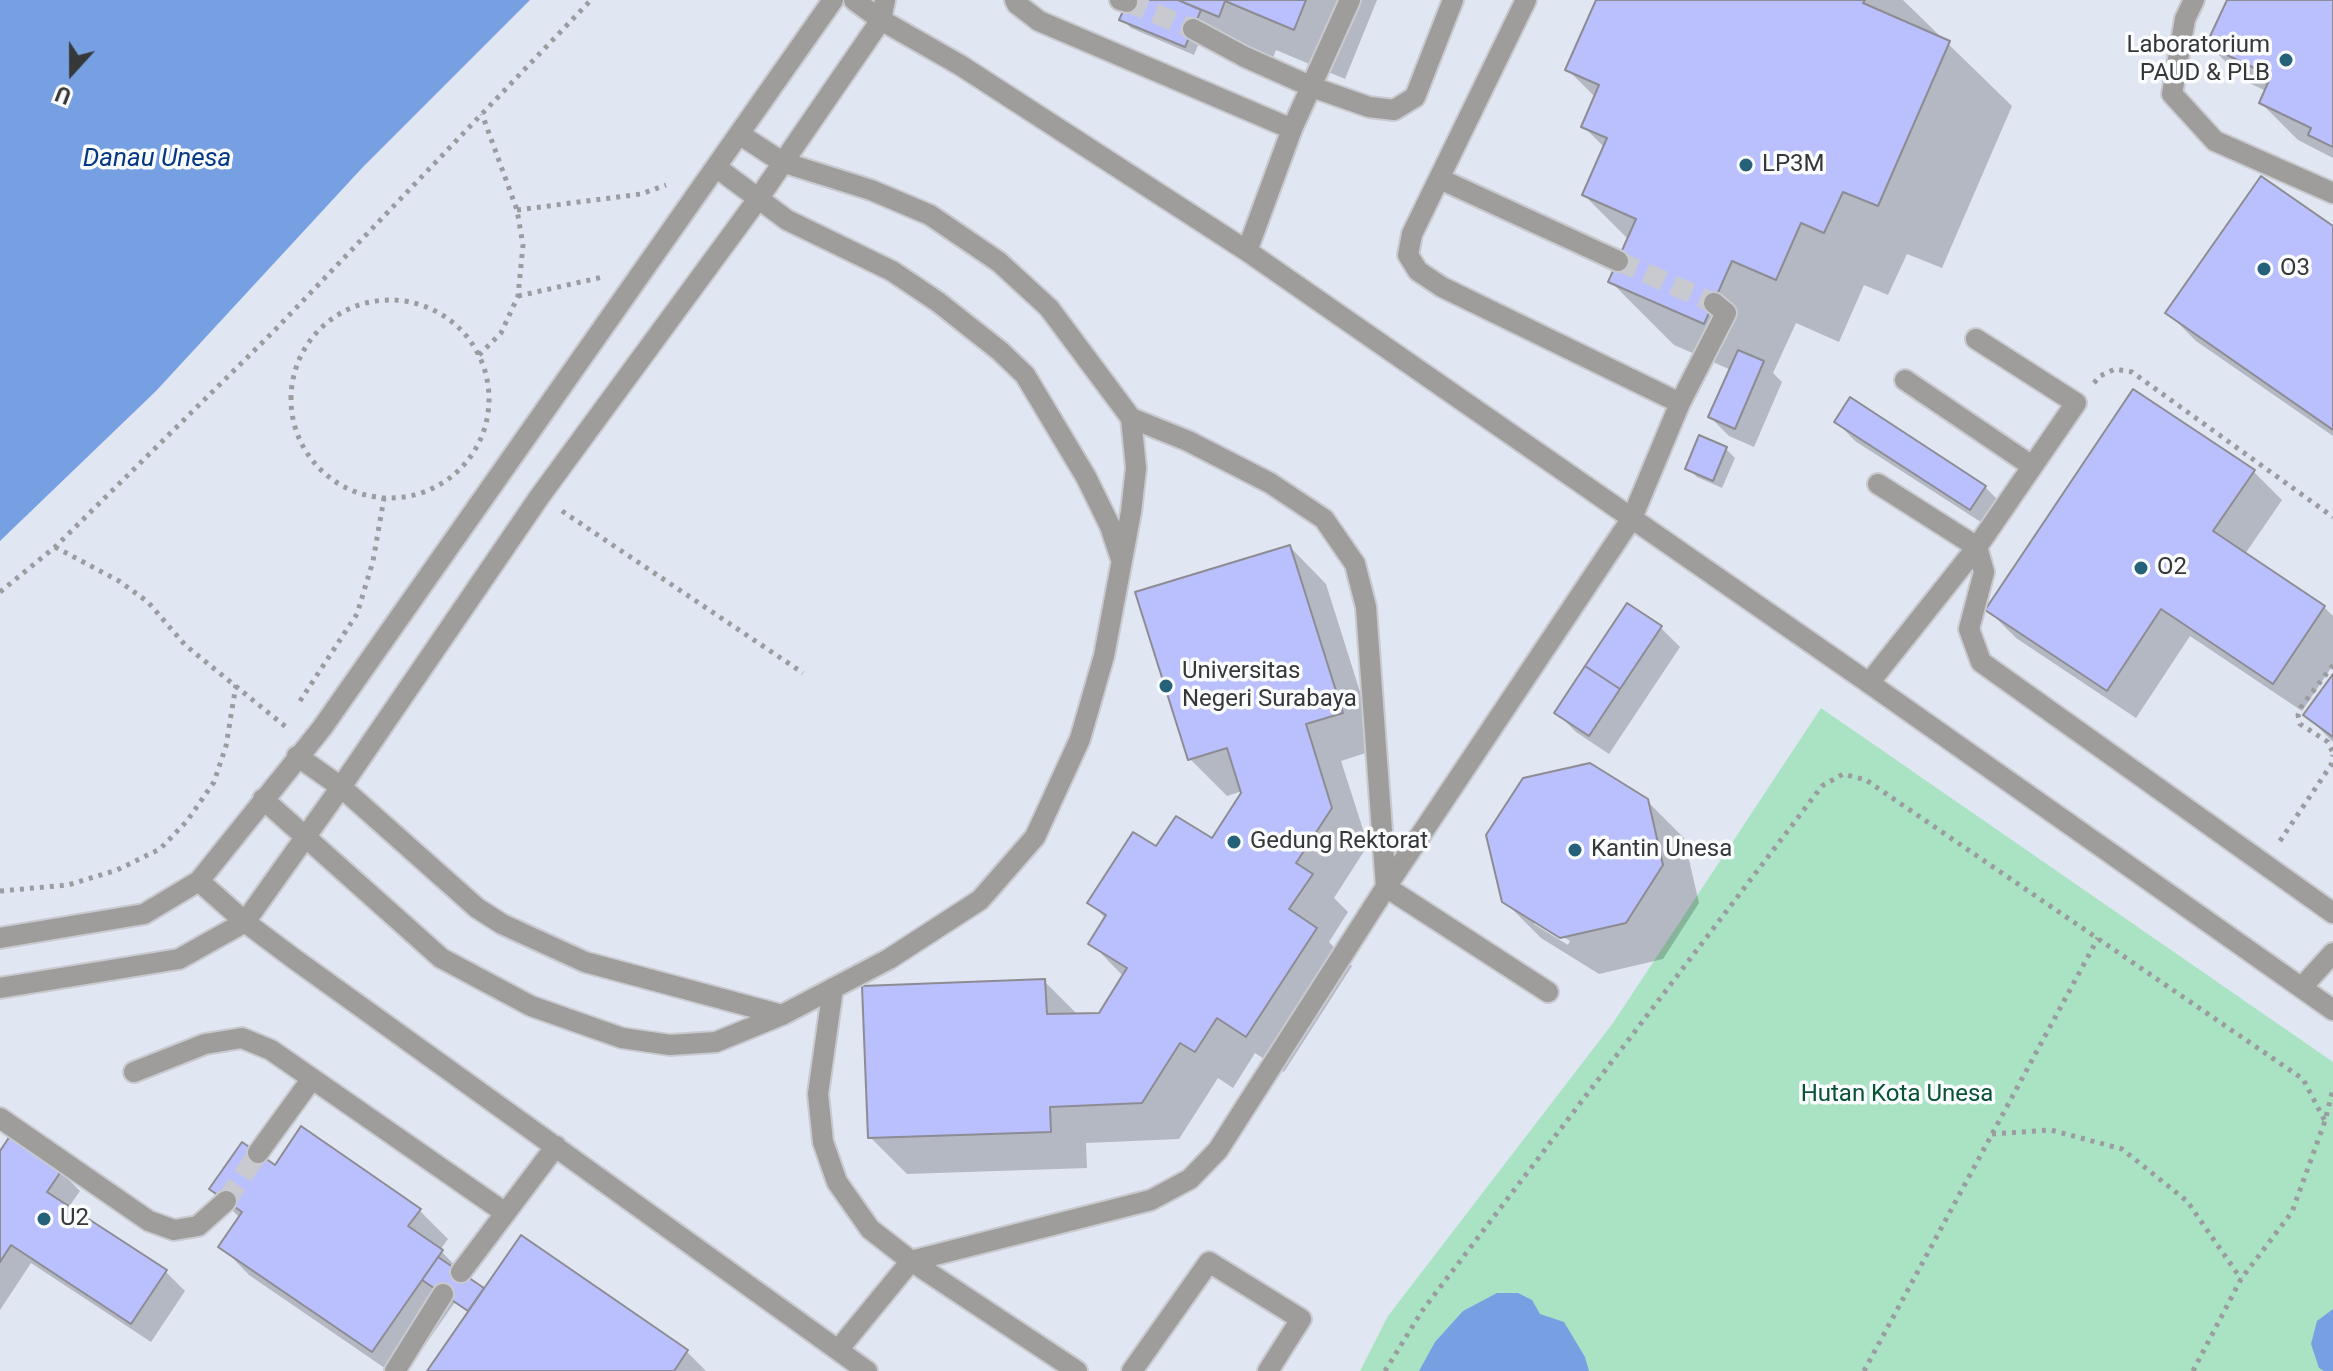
<!DOCTYPE html>
<html>
<head>
<meta charset="utf-8">
<style>
  body { margin:0 }
  #map { position:relative; width:2333px; height:1371px; overflow:hidden; background:#edeff4; font-family:Roboto,sans-serif }
  canvas { display:block }
  .north { position:absolute; left:32px; top:32px; width:80px; height:80px; -webkit-text-stroke:6px #fbfcfe; paint-order:stroke; rotate:201deg; font-size:22px; font-weight:700; line-height:32px; text-align:center; color:#363739 }
  .north::after { content:''; display:block; margin:auto; width:28px; height:36px; background:#363739; clip-path:polygon(50% 0,100% 100%,50% 72%,0 100%) }
</style>
</head>
<body>
<div id="map">
<canvas width="2333" height="1371"></canvas>
<div class="north">U</div>
</div>
<script>
const ctx = document.querySelector('canvas').getContext('2d');
ctx.lineJoin = 'round';
function fillPath(path, color) { ctx.fillStyle = color; ctx.fill(path, 'evenodd'); }
const poly = rows => new Path2D(rows.map(r => 'M' + r).join(''));
function strokePath(path, color, width, dash) { ctx.strokeStyle = color; ctx.lineWidth = width; ctx.lineCap = dash ? 'butt' : 'round'; ctx.setLineDash(dash || []); ctx.stroke(path); }
function label(font, color, halo, rows, align = 'center') {
  ctx.font = font + ' Roboto,sans-serif'; ctx.lineWidth = 7; ctx.setLineDash([]); ctx.textBaseline = 'middle'; ctx.strokeStyle = halo; ctx.fillStyle = color; for (const [text, x, y, turn = 0] of rows) {
    ctx.save(); ctx.translate(x, y); ctx.rotate((+turn || 0) * Math.PI / 180); ctx.textAlign = isNaN(turn) ? turn : align; if (halo) ctx.strokeText(text, 0, 0); ctx.fillText(text, 0, 0); ctx.restore();
  }
}
fillPath(poly([
  [0,0,2333,0,2333,1371,0,1371]
]), '#e1e6f3');
fillPath(poly([
  [1821,708,2333,1062,2333,1371,1360,1371,1388,1316,1613,1023]
]), '#a9e3c4');
fillPath(poly([
  [0,0,530,0,362,168,156,391,0,541],
  [1497,1293,1518,1293,1532,1300,1540,1314,1564,1322,1585,1357,1589,1371,1419,1371,1435,1342,1463,1311],
  [2333,1309,2333,1371,2324,1371,2319,1368,2311,1344,2317,1321]
]), '#77a0e3');
fillPath(poly([
  [1130,0,1377,0,1345,79,1276,50,1270,66,1201,38,1194,55,1131,28,1122,19],
  [1598,0,1903,0,2012,106,1942,268,1907,254,1888,295,1864,285,1839,342,1796,323,1773,373,1782,382,1754,447,1729,436,1710,417,1731,370,1674,345,1611,282,1629,240,1584,195,1605,148,1583,126,1596,98,1568,70],
  [2229,0,2333,0,2333,158,2298,140,2261,103,2266,91,2245,81,2208,44],
  [2333,228,2333,436,2196,341,2168,313],
  [1836,421,1985,487,2004,506,1990,528,1855,441],
  [1726,449,1735,458,1722,488,1697,477,1688,468],
  [2253,471,2282,500,2245,554,2324,607,2333,616,2333,665,2302,711,2190,636,2136,718,2016,638,1987,609],
  [1290,547,1326,584,1378,749,1341,761,1368,845,1334,898,1348,912,1329,942,1352,966,1284,1072,1255,1053,1233,1088,1218,1078,1179,1139,1086,1143,1087,1168,907,1174,870,1137,1044,981,1078,1015,1100,1015,1124,977,1091,943,1106,919,1090,902,1156,849,1212,841,1245,790,1227,796,1190,759],
  [1661,628,1680,647,1609,754,1576,732,1557,713],
  [2333,677,2333,742,2306,715],
  [1646,800,1684,838,1699,903,1663,959,1599,974,1541,938,1504,901],
  [1534,919,1570,941,1568,945,1534,924],
  [0,1155,61,1172,80,1191,68,1208,166,1272,185,1291,151,1342,31,1263,0,1310],
  [276,1167,419,1210,448,1239,440,1250,470,1281,485,1291,522,1238,687,1352,706,1371,429,1371,470,1313,455,1302,407,1371,389,1371,249,1275,221,1246,240,1218,211,1189]
]), '#0003');
const building = poly([
  [1128,0,1178,0,1201,10,1185,47,1119,20,1128,0],
  [1178,0,1306,0,1294,30,1225,1,1219,17,1178,0],
  [1596,0,1865,0,1863,3,1950,41,1878,206,1843,192,1824,233,1801,223,1776,280,1732,261,1704,324,1608,282,1636,219,1582,195,1607,138,1581,127,1599,85,1565,70,1596,0],
  [2227,0,2333,0,2333,147,2308,135,2311,128,2259,103,2271,76,2206,45,2227,0],
  [2261,176,2333,226,2333,430,2165,313,2261,176],
  [1738,350,1764,361,1735,429,1708,417,1738,350],
  [2133,389,2255,470,2213,531,2325,606,2273,684,2161,609,2107,691,1985,610,2133,389],
  [1850,397,1986,486,1970,510,1834,422,1850,397],
  [1699,435,1727,447,1713,481,1685,469,1699,435],
  [1290,545,1343,713,1306,724,1332,808,1296,863,1313,874,1289,909,1317,928,1246,1037,1217,1018,1195,1052,1180,1043,1142,1103,1050,1107,1051,1132,868,1138,862,986,1045,979,1047,1014,1099,1013,1127,968,1088,944,1106,915,1087,903,1133,832,1156,846,1176,816,1212,838,1241,793,1227,748,1188,760,1135,592,1290,545],
  [1627,603,1662,626,1620,689,1585,666,1627,603],
  [1585,666,1620,689,1589,736,1554,713,1585,666],
  [2333,674,2333,737,2303,715,2333,674],
  [1590,763,1648,799,1663,865,1626,923,1560,938,1502,902,1486,835,1523,778,1590,763],
  [301,1126,421,1209,408,1226,443,1250,372,1352,218,1247,242,1212,209,1189,242,1142,275,1165,301,1126],
  [10,1136,62,1170,47,1192,167,1270,131,1324,11,1245,0,1262,0,1151,10,1136],
  [521,1235,688,1350,674,1371,427,1371,521,1235],
  [438,1257,484,1288,468,1311,422,1280,438,1257]
]);
fillPath(building, '#bac0fd');
strokePath(building, '#8c8c92', 2);
strokePath(poly([
  [1127,2,1193,29],
  [1618,261,1714,303],
  [226,1201,258,1153]
]), '#c8cacf', 20, [20, 10]);
const minor = poly([
  [854,0,881,20,960,65,1247,251,1869,683,2333,1010],
  [1015,0,1017,4,1039,21,1292,129],
  [1120,0,1127,2],
  [1526,0,1412,234,1408,255,1418,271,1442,287,1680,403],
  [2194,0,2185,19,2172,94,2215,141,2333,193],
  [1193,29,1245,57,1312,87,1369,107,1394,110,1415,97,1453,0],
  [716,167,787,220,892,271,938,302,1000,351,1025,375,1086,477,1110,526,1121,559],
  [1440,179,1618,261],
  [1247,251,1292,129,1350,0],
  [1905,380,2032,466],
  [1131,418,1188,441,1270,483,1324,519,1355,564,1366,607,1386,887,1548,992],
  [1878,484,1977,547,1984,572,1969,629,1981,662,2333,913],
  [1869,683,1977,547,2076,403,1976,339],
  [297,756,341,787,477,908,502,924,585,962,782,1015],
  [263,799,441,958,531,1006,622,1038,670,1045,716,1042,782,1015,889,959,980,900,1035,837,1080,739,1104,656,1131,512,1136,468,1131,418,1049,308,999,262,930,215,871,190,782,162,739,134],
  [199,881,245,922,293,958,867,1371],
  [0,938,144,914,199,881,322,728,833,0],
  [2302,987,2333,953],
  [0,988,179,959,245,922,341,787,540,496,758,199,881,20,885,0],
  [833,988,818,1094,823,1142,837,1182,870,1229,911,1261,838,1350],
  [134,1072,205,1044,242,1038,271,1050,504,1212],
  [0,1118,149,1221,174,1230,198,1226,226,1201],
  [258,1153,311,1080],
  [911,1261,1151,1200,1190,1179,1218,1150,1386,887,1632,518,1680,403,1726,313,1714,303],
  [911,1261,1077,1371],
  [461,1272,556,1146],
  [395,1371,443,1294],
  [1132,1371,1209,1262,1301,1319,1268,1371]
]);
strokePath(minor, '#c8cacf', 24);
strokePath(poly([
  [517,210,641,194,666,185],
  [518,296,603,277],
  '291 399a99 99 0 1 1 198 0a99 99 0 1 1-198 0Z',
  [479,355,501,333,518,296,523,245,517,210,482,114],
  [2094,383,2100,376,2115,369,2132,372,2333,517],
  [562,511,803,673],
  [55,547,119,581,148,602,185,645,286,727],
  [0,592,55,547,273,332,591,0],
  [2333,665,2301,707,2298,715,2300,724,2328,742,2333,753],
  [300,701,357,614,373,561,384,498],
  [2280,841,2331,765,2333,755],
  [0,891,68,885,117,870,160,849,187,821,214,782,226,746,236,685],
  [1992,1134,2051,1130,2122,1149,2187,1201,2241,1279],
  [1385,1371,1422,1311,1706,938,1822,786,1843,774,1866,780,2303,1079,2325,1121],
  [1864,1371,2098,938],
  [2193,1371,2241,1279,2292,1212,2325,1121,2333,1089]
]), '#9a9ca0', 5, [4, 6]);
strokePath(minor, '#9e9d9b', 20);
for (const [x, y, r, color] of [
  [2286,60,8,"#256178"],
  [1746,165,8,"#256178"],
  [2264,269,8,"#256178"],
  [2141,568,8,"#256178"],
  [1166,686,8,"#256178"],
  [1234,842,8,"#256178"],
  [1575,850,8,"#256178"],
  [44,1219,8,"#256178"]
]) { const dot = new Path2D(); dot.arc(x, y, r, 0, 2 * Math.PI); ctx.fillStyle = color; ctx.fill(dot); strokePath(dot, '#fbfcfe', 3); }
label('24px', '#363739', '#fbfcfe', [
  ["Laboratorium",2270,46,"right"],
  ["PAUD & PLB",2270,74,"right"],
  ["LP3M",1762,165],
  ["O3",2280,269],
  ["O2",2157,568],
  ["Universitas",1182,672],
  ["Negeri Surabaya",1182,700],
  ["Gedung Rektorat",1250,842],
  ["Kantin Unesa",1591,850],
  ["U2",60,1219]
], 'left');
label('24px', '#085236', '#fbfcfe', [
  ["Hutan Kota Unesa",1897,1095]
]);
label('italic 26px', '#053884', '#fbfcfe', [
  ["Danau Unesa",157,159]
]);
</script>
</body>
</html>
